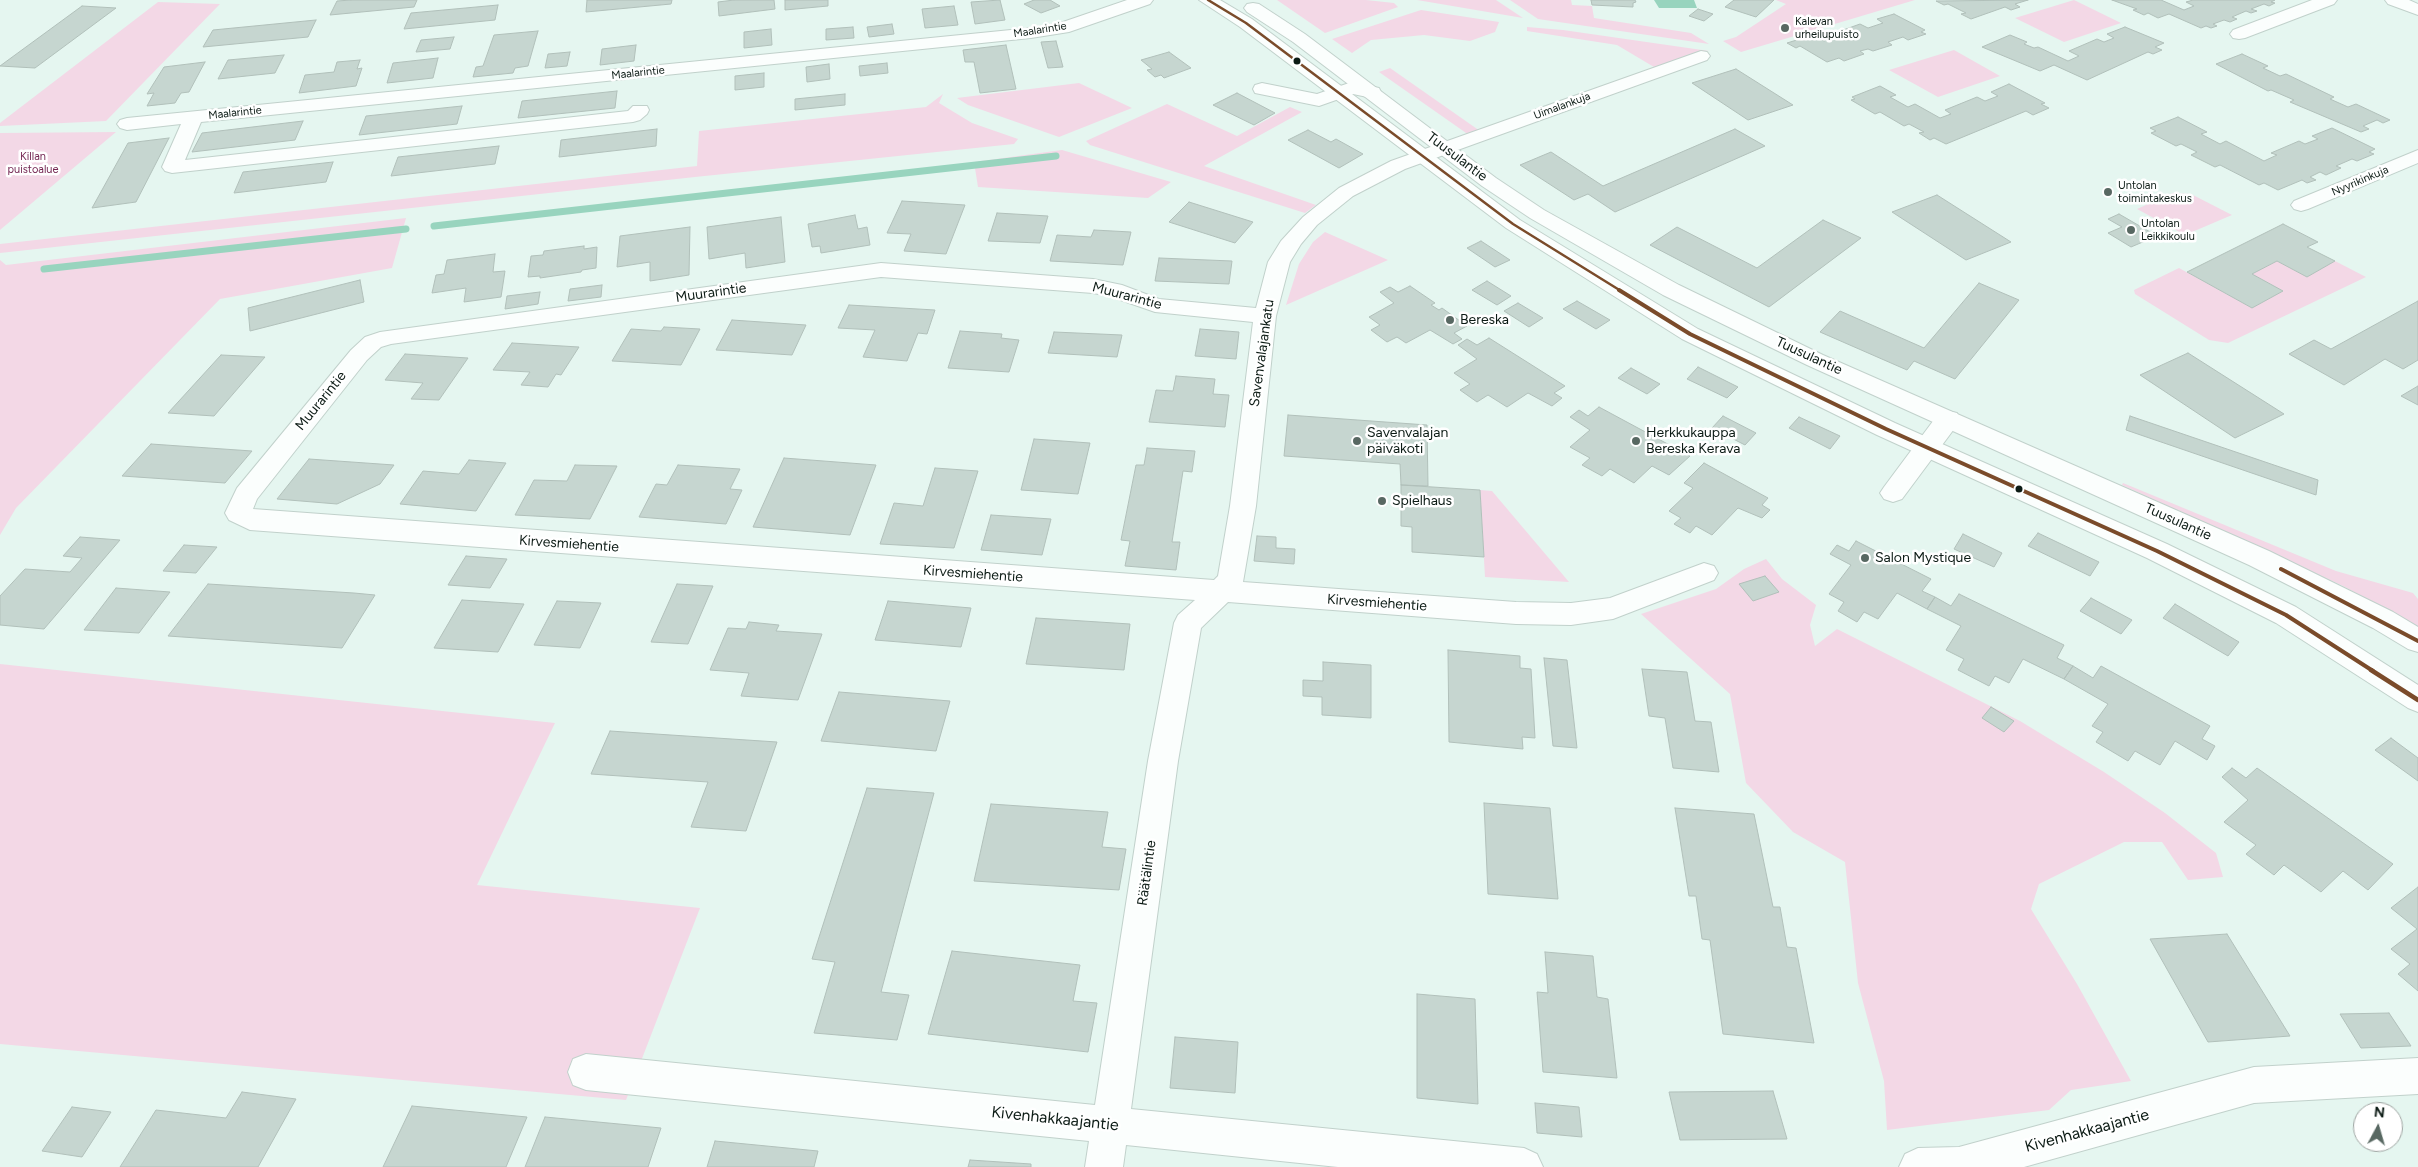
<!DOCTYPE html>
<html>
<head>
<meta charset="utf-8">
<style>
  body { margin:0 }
  #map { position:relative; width:2418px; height:1167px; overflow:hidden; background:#e5f6f0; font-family:Figtree,sans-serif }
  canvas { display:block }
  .north { position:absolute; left:2353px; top:1102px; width:50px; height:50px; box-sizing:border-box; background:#fff; border:1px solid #9ea4a1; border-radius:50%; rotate:6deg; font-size:14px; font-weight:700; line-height:20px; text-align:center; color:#0c1b15 }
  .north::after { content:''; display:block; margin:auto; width:18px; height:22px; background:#586862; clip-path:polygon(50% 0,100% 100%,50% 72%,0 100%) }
</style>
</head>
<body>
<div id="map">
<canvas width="2418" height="1167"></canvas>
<div class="north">N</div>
</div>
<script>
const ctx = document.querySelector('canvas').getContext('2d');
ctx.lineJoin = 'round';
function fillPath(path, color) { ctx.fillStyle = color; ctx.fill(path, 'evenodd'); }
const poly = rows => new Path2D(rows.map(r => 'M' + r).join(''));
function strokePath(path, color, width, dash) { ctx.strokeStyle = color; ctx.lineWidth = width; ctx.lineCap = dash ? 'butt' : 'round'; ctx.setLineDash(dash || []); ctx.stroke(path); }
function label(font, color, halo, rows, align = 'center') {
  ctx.font = font + ' Figtree,sans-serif'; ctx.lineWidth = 5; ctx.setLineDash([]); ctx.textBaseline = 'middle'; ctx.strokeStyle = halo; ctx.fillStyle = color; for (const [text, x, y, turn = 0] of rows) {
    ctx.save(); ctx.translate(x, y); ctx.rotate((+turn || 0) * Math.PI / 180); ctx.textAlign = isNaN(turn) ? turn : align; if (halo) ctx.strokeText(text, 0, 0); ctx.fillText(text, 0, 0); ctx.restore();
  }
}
fillPath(poly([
  [1277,0,1366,0,1394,3,1398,7,1325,33],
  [1417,0,1496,0,1523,18],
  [1510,0,1571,0,1572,5,1592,6,1594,18,1691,33,1709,44,1538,19],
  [1776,0,1915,0,1741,52,1723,41,1736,37,1786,4],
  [2074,0,2121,23,2064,42,2015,18],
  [158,2,220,4,106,121,0,126,0,123],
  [1421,10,1499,22,1495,32,1470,41,1424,35,1371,40,1352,53,1332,39],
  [1527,27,1563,30,1709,51,1654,67,1617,45,1527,31],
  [1954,50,2000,76,1938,97,1889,70],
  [1390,68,1480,131,1469,135,1379,72],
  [1079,83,1132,108,1059,137,968,105,957,98],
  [943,94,939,103,972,123,1018,139,1014,144,695,177,0,253,0,244,697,166,699,131,926,107],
  [1167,104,1237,136,1290,107,1302,112,1204,166,1316,205,1305,213,1090,145,1086,141],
  [116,132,0,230,0,133],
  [1062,150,1171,182,1148,198,978,187,974,162],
  [2173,193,2191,194,2232,215,2185,235,2137,209],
  [406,218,392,268,220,299,16,508,0,535,0,260,6,265],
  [1325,232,1388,260,1286,305,1299,264,1313,242],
  [2277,261,2307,277,2335,261,2366,277,2228,343,2209,340,2135,294,2134,290,2179,268,2252,308,2283,291,2252,274],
  [2123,483,2336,571,2413,593,2418,599,2418,627,2343,586,2122,485],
  [1480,490,1492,491,1569,582,1485,577],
  [1766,559,1782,579,1816,605,1810,625,1815,646,1837,629,2020,721,2104,772,2165,813,2216,853,2223,877,2188,880,2162,842,2124,842,2039,884,2031,909,2077,984,2131,1081,2071,1090,2049,1110,1887,1130,1884,1081,1858,983,1845,862,1793,832,1746,783,1730,694,1641,614,1716,589,1744,569],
  [0,664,555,723,477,885,700,908,626,1100,0,1044]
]), '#f3d8e6');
fillPath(poly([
  [1654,0,1694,0,1697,8,1659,8]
]), '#98d4be');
strokePath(poly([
  [434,226,1056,156],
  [44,269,406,229]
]), '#98d4be', 7);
const building = poly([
  [351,0,417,0,414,7,330,15,337,1,351,0],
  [587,0,672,0,671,4,586,12,587,0],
  [734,0,774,0,775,9,719,16,718,2,734,0],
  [785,0,828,0,828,6,785,10,785,0],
  [1000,0,1005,20,975,24,971,2,1000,0],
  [1034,0,1050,0,1060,6,1041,13,1024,4,1034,0],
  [1591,0,1635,0,1636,2,1633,3,1633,7,1592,5,1591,0],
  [1734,0,1774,0,1756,17,1725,7,1734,0],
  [2028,0,2015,4,2020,7,2011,10,2005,7,1971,19,1961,14,1966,13,1948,4,1944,5,1936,1,2028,0],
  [2112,0,2161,0,2184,10,2194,6,2186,2,2193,0,2275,0,2271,2,2275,3,2269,6,2264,4,2251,9,2257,11,2251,13,2246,11,2232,17,2237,19,2230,22,2224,20,2213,24,2217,26,2211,28,2206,26,2201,28,2169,14,2158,18,2148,13,2144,15,2133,10,2137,9,2112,0],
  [498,5,495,20,404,29,411,13,498,5],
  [82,6,116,8,35,68,0,66,82,6],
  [954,6,958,25,925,28,922,9,954,6],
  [1698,9,1713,14,1704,21,1689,16,1698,9],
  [1894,14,1925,30,1921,32,1926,34,1908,40,1903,37,1888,42,1892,45,1873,51,1868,49,1860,51,1864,54,1844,61,1839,58,1827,62,1800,46,1796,48,1787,43,1813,35,1824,41,1837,36,1832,34,1860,24,1868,28,1883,23,1877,19,1894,14],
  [316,20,308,37,203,47,213,30,316,20],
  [892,24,894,34,869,37,867,27,892,24],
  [853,27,854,38,826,40,826,29,853,27],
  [2125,27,2164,43,2155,47,2162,50,2153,54,2148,52,2087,80,2054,65,2040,71,1982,47,2010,35,2027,42,2024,44,2034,48,2038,47,2068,61,2079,56,2069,51,2097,39,2104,42,2114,38,2107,34,2125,27],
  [771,29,772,45,744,48,744,32,771,29],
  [538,31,528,66,515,68,513,73,473,77,476,67,483,66,494,35,538,31],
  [454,37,450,49,416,52,421,40,454,37],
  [1056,41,1063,67,1048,68,1041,42,1056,41],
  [636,45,634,61,600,65,602,49,636,45],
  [1006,45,1016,89,980,93,974,62,965,62,963,50,1006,45],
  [570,52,567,66,545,68,548,54,570,52],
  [1169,52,1191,68,1164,78,1161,75,1155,77,1147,70,1152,69,1141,60,1169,52],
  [2242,54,2268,66,2263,68,2280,76,2286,74,2334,97,2330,99,2348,107,2356,104,2390,120,2383,123,2377,120,2363,126,2369,129,2361,132,2290,102,2294,100,2271,90,2268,91,2216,64,2242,54],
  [284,55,275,73,218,79,228,60,284,55],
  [438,58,433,78,387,83,393,63,438,58],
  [360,60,357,69,362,68,356,86,299,93,305,75,334,72,337,62,360,60],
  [205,62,189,92,181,93,175,103,147,106,154,93,147,94,164,67,205,62],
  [887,63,888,73,860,76,859,66,887,63],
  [829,64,830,79,807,82,806,67,829,64],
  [1736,69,1793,105,1748,120,1692,83,1736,69],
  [764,73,764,87,735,90,735,76,764,73],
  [2009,84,2045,103,2041,104,2049,108,2033,115,2026,111,1946,144,1934,138,1930,140,1919,133,1924,132,1909,124,1904,126,1880,112,1875,114,1851,100,1855,99,1852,97,1880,86,1896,95,1890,97,1908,107,1915,104,1940,118,1951,114,1945,110,1977,97,1985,101,1998,96,1991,92,2009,84],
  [617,91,615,108,518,118,522,101,617,91],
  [1237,93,1275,113,1254,125,1213,105,1237,93],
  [845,94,845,105,795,110,795,99,845,94],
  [462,106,457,124,359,135,366,116,462,106],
  [2178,117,2207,132,2201,134,2220,144,2226,141,2264,161,2277,155,2271,153,2299,141,2305,144,2318,139,2312,136,2332,128,2375,149,2369,152,2374,154,2357,161,2352,159,2336,166,2341,168,2326,175,2320,172,2310,177,2316,180,2307,183,2302,180,2278,190,2264,183,2259,185,2220,165,2215,167,2191,155,2197,152,2181,144,2176,146,2151,133,2156,131,2150,128,2178,117],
  [303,121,295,140,192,152,202,133,303,121],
  [657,129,656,146,559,157,561,140,657,129],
  [1735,129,1765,146,1615,212,1588,194,1574,200,1520,165,1551,152,1603,186,1735,129],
  [1308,130,1331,142,1336,139,1363,154,1339,168,1288,140,1308,130],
  [169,138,136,202,92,208,128,143,169,138],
  [499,146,495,164,391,176,398,157,499,146],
  [333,162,326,182,234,193,243,172,333,162],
  [1937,195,2011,242,1966,260,1892,212,1937,195],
  [902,201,965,205,946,254,904,251,911,234,887,233,902,201],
  [1189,202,1253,222,1235,243,1169,222,1189,202],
  [997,213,1048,216,1040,243,988,241,997,213],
  [2119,214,2157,236,2131,247,2108,233,2122,227,2108,219,2119,214],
  [855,215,858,229,867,227,870,245,821,253,820,246,812,247,808,224,855,215],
  [781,217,785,262,746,268,745,253,709,259,707,227,781,217],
  [1823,220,1861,238,1769,307,1650,245,1677,227,1757,268,1823,220],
  [2283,224,2318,242,2307,247,2335,261,2307,277,2277,261,2252,274,2283,291,2252,308,2187,272,2283,224],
  [690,227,689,275,650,281,650,262,617,267,620,236,690,227],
  [1094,230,1131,232,1123,265,1050,261,1057,235,1091,237,1094,230],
  [1481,241,1510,260,1495,267,1467,248,1481,241],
  [584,246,584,249,597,247,596,268,582,270,581,272,540,278,540,276,528,277,531,256,543,255,544,251,584,246],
  [495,254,493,272,505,271,501,297,464,302,466,288,432,293,436,275,444,274,447,260,495,254],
  [1159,258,1232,261,1229,284,1155,281,1159,258],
  [360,280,364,302,250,331,248,308,360,280],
  [1487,281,1511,296,1497,305,1472,290,1487,281],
  [1979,283,2019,300,1955,379,1914,361,1907,370,1820,332,1840,311,1924,348,1979,283],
  [602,285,601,297,568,301,570,289,602,285],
  [1410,286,1435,303,1431,305,1439,310,1442,308,1467,326,1454,333,1462,339,1453,344,1430,330,1406,343,1397,337,1387,342,1371,330,1380,325,1369,317,1394,303,1380,292,1390,287,1398,292,1410,286],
  [540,292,538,304,505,309,507,296,540,292],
  [1577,301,1610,320,1596,329,1563,309,1577,301],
  [2418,301,2418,360,2403,369,2385,359,2344,385,2289,354,2314,340,2331,349,2418,301],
  [1518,303,1543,318,1529,327,1504,311,1518,303],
  [849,305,935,310,927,334,918,333,907,361,863,357,875,330,838,328,849,305],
  [732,320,806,325,792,355,716,350,732,320],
  [664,327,700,329,681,365,612,361,631,329,661,331,664,327],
  [1200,329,1239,332,1236,359,1195,356,1200,329],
  [960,331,1002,334,1001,338,1019,340,1009,372,948,368,960,331],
  [1054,332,1122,335,1117,357,1048,353,1054,332],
  [1489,338,1565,386,1554,393,1562,398,1552,406,1528,393,1507,407,1488,395,1477,402,1460,390,1470,384,1454,373,1477,359,1458,345,1467,339,1477,345,1489,338],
  [512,343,579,347,561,375,556,374,548,387,521,385,530,372,493,370,512,343],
  [2188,353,2284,414,2235,438,2140,375,2188,353],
  [405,354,468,358,439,400,411,399,423,383,385,380,405,354],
  [221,355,265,357,214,416,168,413,221,355],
  [1698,367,1738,387,1727,398,1687,379,1698,367],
  [1631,368,1660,384,1647,394,1618,378,1631,368],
  [1176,376,1215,379,1213,394,1229,395,1225,427,1149,422,1156,390,1173,391,1176,376],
  [2418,386,2418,405,2401,396,2418,386],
  [1599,407,1690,456,1669,475,1652,466,1634,483,1610,469,1602,476,1582,465,1590,458,1570,447,1590,430,1570,417,1579,410,1588,416,1599,407],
  [1288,415,1427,425,1428,486,1401,485,1400,464,1284,456,1288,415],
  [1723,416,1756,433,1745,445,1712,428,1723,416],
  [2130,416,2318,480,2316,495,2126,430,2130,416],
  [1799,417,1840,436,1830,449,1789,428,1799,417],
  [1034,439,1090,443,1078,494,1021,490,1034,439],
  [151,444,252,451,225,483,122,476,151,444],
  [1147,448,1195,451,1192,472,1183,471,1172,542,1180,542,1176,570,1125,566,1130,541,1121,540,1136,465,1144,465,1147,448],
  [784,458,876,465,850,535,753,527,784,458],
  [309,459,394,465,380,484,337,504,277,499,309,459],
  [469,460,506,463,476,511,400,504,423,471,459,474,469,460],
  [1704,463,1768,498,1762,505,1770,510,1762,518,1738,508,1712,535,1696,526,1690,533,1674,524,1681,518,1669,511,1693,488,1684,483,1704,463],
  [575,465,617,466,590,519,515,515,534,480,567,481,575,465],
  [678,465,740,469,730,489,742,490,726,524,639,517,656,484,667,485,678,465],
  [935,468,978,471,954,548,880,544,894,503,923,506,935,468],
  [1401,485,1480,490,1484,557,1412,552,1412,527,1401,526,1401,485],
  [991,515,1051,519,1042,555,981,550,991,515],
  [2038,533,2099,562,2090,576,2028,546,2038,533],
  [1963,534,2002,553,1994,567,1954,549,1963,534],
  [1257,536,1276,537,1276,548,1295,549,1294,564,1254,561,1257,536],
  [80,537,120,540,44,629,0,625,0,596,25,569,70,572,82,558,63,556,80,537],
  [1856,541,1931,579,1922,591,1935,597,1927,609,1897,593,1878,619,1864,612,1857,622,1838,611,1844,602,1829,594,1851,565,1830,554,1837,545,1849,551,1856,541],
  [184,545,217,547,196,573,163,571,184,545],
  [466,556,507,559,490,588,448,585,466,556],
  [1765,576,1779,592,1753,601,1739,584,1765,576],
  [208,584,354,593,375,595,342,648,168,636,208,584],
  [677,584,713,586,688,644,651,642,677,584],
  [116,588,170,592,139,633,84,630,116,588],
  [1959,594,2064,645,2057,658,2073,666,2064,679,2023,659,2009,683,1995,676,1989,686,1958,670,1964,659,1946,650,1961,626,1927,609,1935,597,1951,606,1959,594],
  [2091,598,2132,620,2121,634,2080,611,2091,598],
  [462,600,524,604,498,652,434,648,462,600],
  [557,601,601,603,580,648,534,645,557,601],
  [888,601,971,608,961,647,875,640,888,601],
  [2175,604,2239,642,2228,656,2163,618,2175,604],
  [1036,618,1130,624,1124,670,1026,664,1036,618],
  [749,622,779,625,776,631,822,634,798,700,741,696,749,673,710,670,728,628,746,629,749,622],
  [1448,650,1520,656,1520,668,1531,669,1535,738,1522,737,1523,749,1449,742,1448,650],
  [1544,658,1567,660,1577,748,1553,746,1544,658],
  [1323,662,1371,665,1371,718,1322,715,1322,697,1303,696,1303,680,1323,681,1323,662],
  [2073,666,2093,678,2101,666,2210,726,2202,739,2215,746,2207,760,2175,741,2160,765,2135,751,2128,761,2096,742,2103,732,2092,726,2108,704,2064,679,2073,666],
  [1642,669,1687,672,1695,721,1711,722,1719,772,1673,768,1665,718,1649,716,1642,669],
  [839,692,950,701,936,751,821,741,839,692],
  [1991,707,2014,721,2004,732,1982,718,1991,707],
  [610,731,777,742,746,831,691,827,708,782,591,774,610,731],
  [2391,738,2418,758,2418,781,2375,750,2391,738],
  [2232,768,2246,778,2257,768,2393,864,2368,890,2343,871,2321,892,2284,865,2274,875,2246,854,2256,845,2224,822,2248,800,2222,777,2232,768],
  [867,788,934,793,881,992,909,995,897,1040,814,1033,835,962,812,959,867,788],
  [1484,803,1550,808,1558,899,1488,894,1484,803],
  [991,804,1108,812,1102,847,1126,849,1119,890,974,881,991,804],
  [1675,808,1754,814,1773,907,1780,907,1787,947,1796,948,1814,1043,1723,1034,1710,940,1702,939,1696,896,1689,896,1675,808],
  [2418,887,2418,991,2398,974,2410,964,2391,949,2417,929,2391,908,2418,887],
  [2227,934,2290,1036,2208,1042,2150,939,2227,934],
  [952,951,1080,965,1073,1001,1097,1003,1088,1052,928,1034,952,951],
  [1545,952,1593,956,1597,997,1608,999,1617,1078,1543,1072,1537,992,1548,993,1545,952],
  [1417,994,1475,999,1478,1104,1417,1098,1417,994],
  [2389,1013,2411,1046,2361,1048,2340,1014,2389,1013],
  [1175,1037,1238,1042,1235,1093,1170,1088,1175,1037],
  [1773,1091,1787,1139,1680,1140,1669,1092,1773,1091],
  [242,1092,296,1099,258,1167,120,1167,156,1110,226,1118,242,1092],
  [1535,1103,1579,1107,1582,1137,1537,1133,1535,1103],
  [412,1106,527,1117,506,1167,383,1167,412,1106],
  [72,1107,111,1112,82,1157,42,1151,72,1107],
  [545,1117,661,1128,648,1167,525,1167,545,1117],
  [715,1141,818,1151,814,1167,707,1167,715,1141],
  [970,1160,1031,1164,1031,1167,968,1167,970,1160]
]);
fillPath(building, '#c6d6d0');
strokePath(building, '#b1c0ba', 1);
const minor = poly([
  [1127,0,1153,0,1150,4,1069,32,1031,38,201,122,185,160,628,111,633,106,647,106,649,110,647,114,640,120,633,122,172,173,165,171,162,167,181,124,127,130,120,128,117,124,120,120,127,118,1031,28,1060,23,1127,0],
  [2312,0,2337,0,2334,4,2245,38,2239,39,2233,38,2230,34,2233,30,2312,0],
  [2385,0,2409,0,2418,4,2418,15,2388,4,2385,0],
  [1701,51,1707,52,1710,56,1707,60,1405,169,1353,196,1317,225,1301,244,1290,262,1276,316,1256,506,1243,582,1516,602,1571,603,1610,598,1704,563,1714,566,1718,573,1714,580,1613,619,1571,625,1516,624,1228,602,1201,628,1178,761,1131,1109,1524,1148,1537,1154,1543,1167,1338,1167,1126,1145,1123,1167,1085,1167,1089,1141,586,1090,573,1085,568,1072,573,1059,586,1054,1095,1105,1148,761,1174,623,1178,615,1195,600,250,530,229,520,225,513,237,488,351,350,365,337,380,332,881,263,1093,279,1122,285,1159,299,1256,308,1268,262,1281,241,1303,217,1339,188,1391,161,1701,51],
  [881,277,1093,293,1109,296,1155,312,1253,322,1230,506,1218,576,1214,580,253,509,257,499,367,360,381,347,391,344,881,277],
  [1352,82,1379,88,1381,92,1379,96,1372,98,1353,94,1319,106,1255,93,1253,89,1255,85,1262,83,1317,94,1352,82],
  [2418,150,2418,163,2308,209,2301,211,2294,209,2291,205,2294,201,2418,150],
  [1948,411,1957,413,1960,419,1957,425,1902,499,1893,502,1884,499,1880,493,1884,487,1939,413,1948,411],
  [2418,1058,2418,1094,2254,1103,2024,1167,1899,1167,1905,1154,1918,1148,1959,1147,2254,1067,2418,1058]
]);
const major = poly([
  [1199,0,1220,0,1252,19,1520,220,1698,329,1895,423,2167,544,2296,607,2418,685,2418,712,2408,708,2276,623,2147,558,1877,435,1682,339,1506,228,1240,27,1199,0],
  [1253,3,1259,4,1305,34,1496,178,1544,210,1679,285,1823,355,2269,551,2393,612,2418,627,2418,652,2408,649,2373,628,2249,565,1807,365,1663,295,1530,218,1482,186,1293,42,1247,12,1244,8,1247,4,1253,3]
]);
strokePath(minor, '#c1d1cb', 2);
strokePath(major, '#c1d1cb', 2);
fillPath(minor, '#fbfefd');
fillPath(major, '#fbfefd');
strokePath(poly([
  [1208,0,1246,23,1513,224,1621,291]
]), '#7a4b2a', 2.5);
strokePath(poly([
  [1619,290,1690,334,1886,429,2157,551,2286,615,2373,671],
  [2281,569,2418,641]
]), '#7a4b2a', 4);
strokePath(poly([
  [2371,670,2418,700]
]), '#7a4b2a', 4.5);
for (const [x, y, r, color] of [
  [1785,28,5,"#586862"],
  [1297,61,4.5,"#0c1b15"],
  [2108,192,5,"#586862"],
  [2131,230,5,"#586862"],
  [1450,320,5,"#586862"],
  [1357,441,5,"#586862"],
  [1636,441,5,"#586862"],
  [2019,489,4.5,"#0c1b15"],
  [1382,501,5,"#586862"],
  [1865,558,5,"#586862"]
]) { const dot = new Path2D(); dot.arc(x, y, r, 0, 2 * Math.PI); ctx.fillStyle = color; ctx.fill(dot); strokePath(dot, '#fff', 2); }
label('11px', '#0c1b15', '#fff', [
  ["Kalevan",1795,22],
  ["urheilupuisto",1795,35],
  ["Untolan",2118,186],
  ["toimintakeskus",2118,199],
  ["Untolan",2141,224],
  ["Leikkikoulu",2141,237]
], 'left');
label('11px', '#0c1b15', '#fff', [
  ["Maalarintie",1040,30,-9],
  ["Maalarintie",638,73,-6],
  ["Uimalankuja",1562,106,-20],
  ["Maalarintie",235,113,-6],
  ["Nyyrikinkuja",2360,181,-23]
]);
label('11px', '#742753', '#fff', [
  ["Killan",33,157],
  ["puistoalue",33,170]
]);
label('14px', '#0c1b15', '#fff', [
  ["Tuusulantie",1457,157,37],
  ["Muurarintie",711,293,-8],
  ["Muurarintie",1127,296,15],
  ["Savenvalajankatu",1262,353,-82],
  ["Tuusulantie",1809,356,25],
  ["Muurarintie",321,401,-51],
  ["Tuusulantie",2178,522,24],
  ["Kirvesmiehentie",569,544,4],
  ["Kirvesmiehentie",973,574,4],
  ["Kirvesmiehentie",1377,603,4],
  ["Räätälintie",1147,873,-82]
]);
label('14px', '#0c1b15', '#fff', [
  ["Bereska",1460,320],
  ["Savenvalajan",1367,433],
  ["päiväkoti",1367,449],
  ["Herkkukauppa",1646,433],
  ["Bereska Kerava",1646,449],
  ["Spielhaus",1392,501],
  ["Salon Mystique",1875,558]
], 'left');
label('16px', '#0c1b15', '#fff', [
  ["Kivenhakkaajantie",1055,1119,6],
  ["Kivenhakkaajantie",2087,1131,-15]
]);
</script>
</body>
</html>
